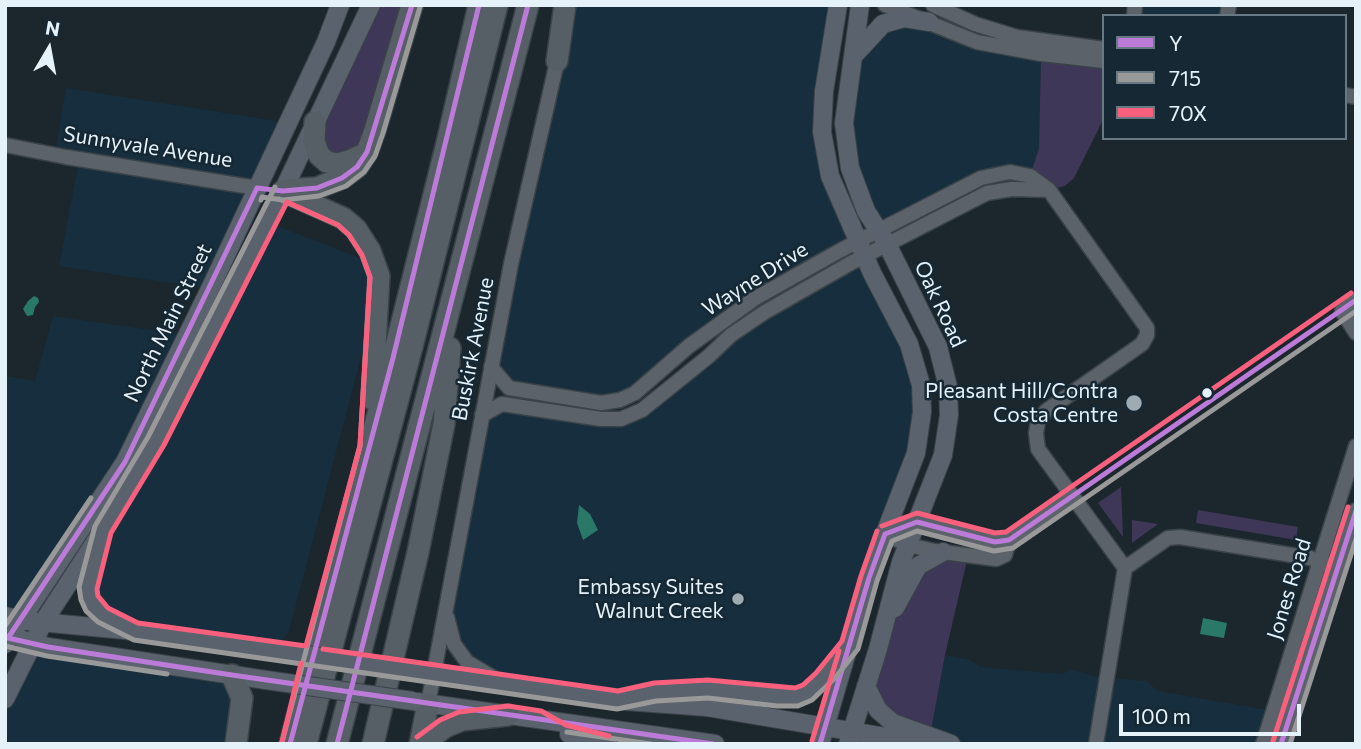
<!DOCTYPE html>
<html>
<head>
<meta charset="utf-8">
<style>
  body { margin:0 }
  #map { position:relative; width:1361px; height:749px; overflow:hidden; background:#1c272d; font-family:Commissioner,sans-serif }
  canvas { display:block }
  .frame { position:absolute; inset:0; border:7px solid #e6f2fa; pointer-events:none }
  .legend { position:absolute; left:1102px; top:14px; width:245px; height:126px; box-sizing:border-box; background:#152834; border:2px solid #697983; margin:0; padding:9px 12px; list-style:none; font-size:21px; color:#e6f2fa }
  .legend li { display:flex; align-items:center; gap:14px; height:35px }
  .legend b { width:35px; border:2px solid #697983 }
  .north { position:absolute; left:14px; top:14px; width:70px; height:70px; -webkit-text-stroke:5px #152834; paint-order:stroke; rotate:10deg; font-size:19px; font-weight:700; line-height:28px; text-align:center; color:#e6f2fa }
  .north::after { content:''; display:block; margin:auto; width:24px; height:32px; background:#e6f2fa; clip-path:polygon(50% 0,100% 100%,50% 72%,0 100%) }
  .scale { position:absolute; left:1119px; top:704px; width:182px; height:32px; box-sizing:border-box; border:4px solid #e6f2fa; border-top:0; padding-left:9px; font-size:21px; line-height:24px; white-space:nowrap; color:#e6f2fa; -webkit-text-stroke:5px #152834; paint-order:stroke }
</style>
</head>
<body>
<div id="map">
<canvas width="1361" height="749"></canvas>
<div class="frame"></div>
<ul class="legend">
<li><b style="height:9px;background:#bd7bd9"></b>Y</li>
<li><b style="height:9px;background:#999"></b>715</li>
<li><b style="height:9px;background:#f8607d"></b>70X</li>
</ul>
<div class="north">N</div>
<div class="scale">100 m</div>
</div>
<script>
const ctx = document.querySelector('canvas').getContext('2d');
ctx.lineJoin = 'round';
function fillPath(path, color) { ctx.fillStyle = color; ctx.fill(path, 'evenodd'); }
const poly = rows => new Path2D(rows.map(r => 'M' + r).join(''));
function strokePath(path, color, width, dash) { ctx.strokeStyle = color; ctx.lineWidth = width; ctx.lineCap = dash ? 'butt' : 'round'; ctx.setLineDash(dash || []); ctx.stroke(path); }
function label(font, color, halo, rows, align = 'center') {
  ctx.font = font + ' Commissioner,sans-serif'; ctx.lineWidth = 5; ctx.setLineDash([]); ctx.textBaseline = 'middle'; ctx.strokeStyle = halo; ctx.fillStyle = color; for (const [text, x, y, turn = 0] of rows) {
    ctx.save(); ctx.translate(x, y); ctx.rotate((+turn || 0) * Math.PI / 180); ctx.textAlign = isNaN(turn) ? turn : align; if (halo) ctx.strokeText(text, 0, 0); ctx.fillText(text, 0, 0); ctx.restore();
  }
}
fillPath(poly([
  [576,5,838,5,822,132,858,242,754,299,620,400,509,388,491,367,551,88],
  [1135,5,1228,5,1225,16,1134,16],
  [904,18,1041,54,1039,148,1030,176,1010,172,879,231,845,145,865,42],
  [66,88,270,120,286,126,210,289,59,266,79,160,55,155],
  [267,222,365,260,371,278,370,323,289,631,273,650,135,631,93,606,103,530],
  [864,256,904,331,922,412,850,645,808,692,708,689,618,700,507,685,467,662,445,611,482,415,502,404,621,419,731,335],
  [53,316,187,335,147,419,19,620,5,616,5,376,35,381],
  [33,642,232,675,236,744,5,744,5,699],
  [945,655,970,660,981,667,1063,674,1070,669,1097,677,1146,681,1158,691,1274,711,1263,744,951,744,930,736]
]), '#162e3d');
fillPath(poly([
  [371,5,412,5,367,152,327,162,315,122],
  [1041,54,1104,61,1104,118,1074,178,1065,186,1049,190,1030,176,1039,148],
  [1121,487,1123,537,1098,503],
  [1198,510,1298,527,1296,540,1196,523],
  [1132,520,1158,524,1132,543],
  [943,552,968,556,945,655,930,736,878,710,874,663,895,583]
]), '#3f3758');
fillPath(poly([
  [34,296,38,298,39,302,35,307,33,315,27,316,23,309,28,301],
  [579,505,590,514,598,530,583,540,577,523],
  [1203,618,1227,623,1224,638,1200,634]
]), '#2a7868');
const minor = poly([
  [885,5,977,42,1041,54,1104,61],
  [933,5,975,24,1017,37,1104,49],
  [1134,16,1135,5],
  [1227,16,1229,5],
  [1345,95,1356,97],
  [5,145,66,157,257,188],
  [1356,300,1342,311,1356,333],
  [491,367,509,388,601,403,620,400,635,393,689,346,754,299,841,250,981,178,1010,172,1030,176,1049,190,1147,328,1147,335,1142,344,1046,411,1038,422,1036,433,1038,449,1125,568,1096,744],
  [482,415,502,404,601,419,621,419,642,410,709,356,731,335,765,312,849,264,987,193,1012,189,1049,190],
  [885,534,917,522,995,542,1009,540,1072,496],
  [885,534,908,545,935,551,996,559,1005,555,1009,540],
  [1125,568,1168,538,1180,537,1310,558,1326,564],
  [447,617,454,644,467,662,499,681],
  [428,704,511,264,559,53],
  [1263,744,1356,446],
  [1281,744,1356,510]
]);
const major = poly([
  [856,53,883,24,904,18,929,22],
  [99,546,88,588,89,598,93,606,103,615,122,625],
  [895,608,918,566,943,552],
  [5,616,19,620,135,631,273,650],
  [23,640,48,647,266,680],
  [5,644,125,462,210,289,326,42,340,5],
  [420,672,625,701,707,707,927,744],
  [866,686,878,710,893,723,951,744],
  [632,697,655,692,674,692,708,689,796,697,808,692,822,679,843,654],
  [5,699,44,621,103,530,156,441,283,191,371,5],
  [417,702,715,744],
  [569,734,607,744],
  [820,744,872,567,916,453,922,412,921,385,909,344,872,273,830,176,822,132,824,91,838,5],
  [848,744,878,649,901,562,943,455,949,415,948,387,938,347,887,244,866,211,850,168,844,123,860,5]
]);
const highway = poly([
  [557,61,565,5],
  [315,122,314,141,319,155,327,162,338,164,349,161,362,155],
  [285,190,317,188,342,178,357,167,367,152,375,130,412,5],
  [283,191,343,218,356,229,370,251,379,276,372,399],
  [232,675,242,698,236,744],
  [290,744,393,358,447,143,479,5],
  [306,744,413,343,497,5],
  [337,744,528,5],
  [373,744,418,552,444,424,450,348],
  [420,744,428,704],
  [422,744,445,727,462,720,508,715]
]);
strokePath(minor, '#3a4348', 17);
strokePath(major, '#3a4348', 20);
strokePath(highway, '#3a4348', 24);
strokePath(minor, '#5b626a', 14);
strokePath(major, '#5a626d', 18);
strokePath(highway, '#565e66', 21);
const majorBridge = poly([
  [273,650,420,672],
  [266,680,413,701]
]);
strokePath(majorBridge, '#3a4348', 20, []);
strokePath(majorBridge, '#5a626d', 18);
strokePath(poly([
  [412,5,367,152,357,167,342,178,317,188,283,191,257,188,125,462,8,638,48,647,232,675,713,744],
  [290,744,393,358,479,5],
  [337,744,528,5],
  [820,744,869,578,885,534,917,522,995,542,1009,540,1356,300],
  [1281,744,1356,511]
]), '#bd7bd9', 5);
strokePath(poly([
  [275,187,148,437,95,526,79,587,81,600,86,611,98,622,134,640,617,709,656,701,708,698,777,706,798,706,812,700,835,678,858,649,877,581,892,541,917,531,994,551,1013,548,1356,311],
  [279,199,338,225,349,235,362,255,370,277,360,446,282,742],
  [261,200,262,197,283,200,319,196,346,186,364,172,375,156,383,133,420,7],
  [5,626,91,498],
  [5,646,47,656,167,674],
  [567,732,651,744],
  [1290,744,1356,539]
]), '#999', 5);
strokePath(poly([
  [287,202,338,225,349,235,362,255,370,277,360,446,306,646,138,623,108,608,98,596,97,589,111,533,164,445,287,202],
  [882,526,917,513,995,533,1006,532,1351,293],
  [323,649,618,691,654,683,708,680,795,688,803,685,816,673,842,641,861,576,877,531],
  [417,737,440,720,459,712,508,706,541,711,566,725,609,736],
  [812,741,839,651],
  [1273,741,1348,507],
  [282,742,301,663]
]), '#f8607d', 5);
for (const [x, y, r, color] of [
  [1207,393,6,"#e6f2fa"],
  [1134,403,9,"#9fabb2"],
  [738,599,7,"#9fabb2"]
]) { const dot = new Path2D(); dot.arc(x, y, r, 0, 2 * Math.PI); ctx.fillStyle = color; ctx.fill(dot); strokePath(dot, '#152834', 2.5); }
label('21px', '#e6f2fa', '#152834', [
  ["Sunnyvale Avenue",148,147,9],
  ["Wayne Drive",755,279,-32],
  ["Oak Road",940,304,65],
  ["North Main Street",168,323,-64],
  ["Buskirk Avenue",473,349,-79],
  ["Jones Road",1289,589,-73]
]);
label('21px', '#e6f2fa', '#152834', [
  ["Pleasant Hill/Contra",1118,391],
  ["Costa Centre",1118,415],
  ["Embassy Suites",724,587],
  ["Walnut Creek",724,611]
], 'right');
</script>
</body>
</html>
